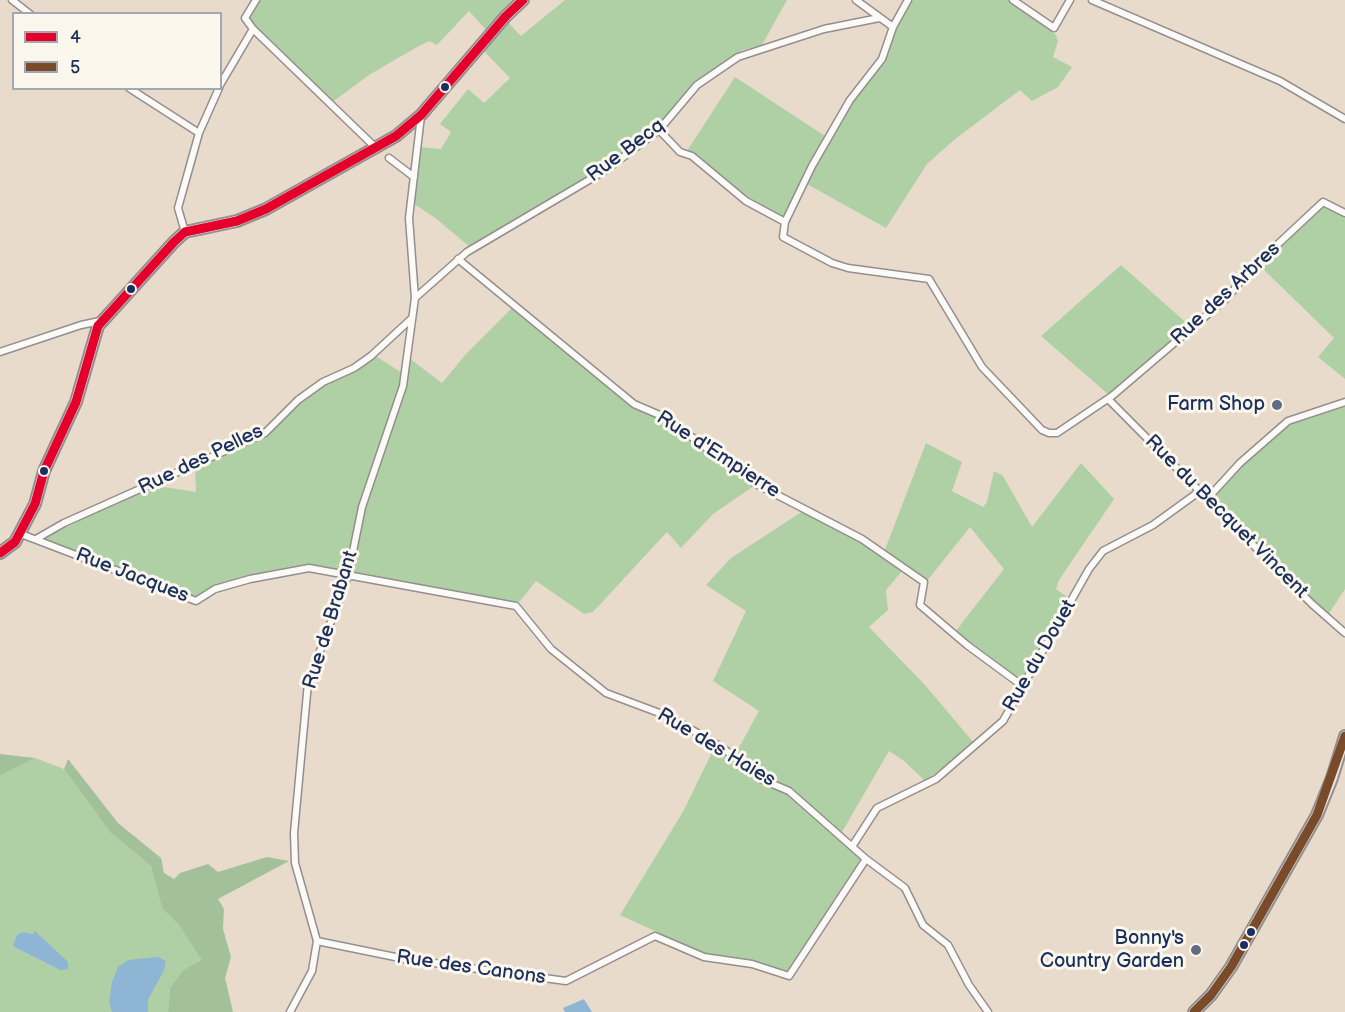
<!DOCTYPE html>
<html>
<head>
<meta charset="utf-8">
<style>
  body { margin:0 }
  #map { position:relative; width:1345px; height:1012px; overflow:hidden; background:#e9dbcc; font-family:"Balsamiq Sans",sans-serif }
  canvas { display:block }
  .legend { position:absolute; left:12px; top:12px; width:210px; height:78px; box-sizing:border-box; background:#fbf7ec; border:2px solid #a1a7b3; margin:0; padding:8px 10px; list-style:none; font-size:18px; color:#1b2f5e }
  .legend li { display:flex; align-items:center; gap:12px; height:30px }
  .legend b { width:30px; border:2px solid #a1a7b3 }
</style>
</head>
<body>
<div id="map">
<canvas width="1345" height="1012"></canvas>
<ul class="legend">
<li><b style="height:8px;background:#e4002b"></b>4</li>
<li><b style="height:8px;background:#7a4b2a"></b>5</li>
</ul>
</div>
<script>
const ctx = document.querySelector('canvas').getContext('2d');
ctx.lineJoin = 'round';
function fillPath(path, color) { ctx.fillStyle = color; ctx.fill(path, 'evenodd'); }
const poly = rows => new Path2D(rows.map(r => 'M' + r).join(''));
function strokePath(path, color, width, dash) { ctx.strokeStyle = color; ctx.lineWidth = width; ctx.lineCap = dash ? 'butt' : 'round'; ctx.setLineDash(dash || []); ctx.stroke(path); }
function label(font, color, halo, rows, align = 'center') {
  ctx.font = font + ' "Balsamiq Sans",sans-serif'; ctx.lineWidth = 6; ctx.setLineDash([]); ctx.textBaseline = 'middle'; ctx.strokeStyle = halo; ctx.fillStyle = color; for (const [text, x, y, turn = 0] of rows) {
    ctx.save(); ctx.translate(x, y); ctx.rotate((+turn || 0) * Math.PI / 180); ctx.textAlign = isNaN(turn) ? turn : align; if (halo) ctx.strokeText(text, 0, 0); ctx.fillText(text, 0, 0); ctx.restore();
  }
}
fillPath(poly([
  [260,0,518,0,487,31,469,11,437,45,429,41,417,47,369,75,331,103,249,19],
  [565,0,787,0,762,45,742,50,695,81,655,129,626,152,595,174,470,247,434,217,414,204,420,147,441,149,451,132,440,124,468,89,484,103,510,78,481,48,506,20,521,36],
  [910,0,1009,0,1056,35,1058,41,1053,57,1072,67,1058,87,1032,101,1020,90,954,140,927,164,886,228,807,184,851,101,884,63,898,21],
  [735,77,825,136,783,217,740,192,707,164,687,151],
  [1324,206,1345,216,1345,379,1318,357,1334,338,1260,266],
  [1121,265,1190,326,1109,395,1041,336],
  [512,308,636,409,661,419,754,486,713,514,681,548,667,532,593,612,584,614,536,581,520,601,514,603,352,573,362,519,402,398,409,358,442,383,466,354],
  [374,355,402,373,396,398,360,505,345,573,309,566,273,570,216,585,195,598,42,539,158,483,158,486,196,492,195,466,264,435,297,403],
  [1345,405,1345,589,1328,615,1212,499,1235,470,1287,425,1302,417],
  [926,443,962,462,952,491,983,507,987,502,994,471,1003,476,1032,527,1081,463,1114,499,1059,580,1056,589,1070,599,1023,682,955,632,1004,569,970,527,927,581,884,552],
  [803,511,879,552,903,570,886,590,888,610,869,627,925,685,974,743,925,781,904,761,889,751,842,832,784,785,763,777,736,753,759,711,713,681,746,611,706,585,731,558],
  [715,746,794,798,849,844,861,859,788,972,756,962,702,953,620,915,684,810],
  [35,758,64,769,110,832,151,866,162,908,179,925,203,960,183,970,170,988,168,1012,148,1012,148,1000,164,971,166,961,109,1003,112,1012,0,1012,0,776],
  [24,932,33,934,60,970,16,948]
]), '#afd0a4');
fillPath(poly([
  [0,754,35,758,0,776],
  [68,759,118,823,161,858,164,873,174,879,180,873,208,864,218,872,267,857,289,861,218,899,224,909,223,929,231,957,225,978,233,1012,168,1012,170,988,183,970,202,960,179,925,162,908,151,866,110,832,64,769]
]), '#a2c19a');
fillPath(poly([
  [35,931,68,962,68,969,60,970,16,948,13,945,18,934,24,932,33,934],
  [158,957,166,961,164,971,148,1000,148,1012,112,1012,109,1003,112,982,118,967,128,960],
  [584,999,592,1012,565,1012,563,1008]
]), '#8fb5d5');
const minor = poly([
  [12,0,30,14],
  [256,0,245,18,253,29,376,148],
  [856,0,893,27],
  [908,0,893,27,882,59,850,100,812,166,785,222,783,237,832,263,848,268,929,279,982,367,1042,430,1049,433,1057,433,1112,396,1228,297,1247,273,1323,202,1345,213],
  [1013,0,1054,28,1070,0],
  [1092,0,1280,81,1345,119],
  [220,85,253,29],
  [129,88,199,133],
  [659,130,680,152,692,156,746,201,785,222],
  [389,158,414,177],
  [185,232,178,208,199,133,219,88],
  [458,259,634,404,664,417,758,485,862,539,924,582,920,605,967,645,1024,687],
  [415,298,467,252,606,170,659,130,697,85,738,57,824,29,879,18],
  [0,352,81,325,100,321],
  [1108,399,1312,604,1345,633],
  [1207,499,1240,463,1288,421,1345,402],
  [21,534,196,601,215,589,250,579,309,568,516,606,551,649,606,693,670,717,723,748,761,779,789,791,866,859,905,888,923,925,948,945,969,985,988,1012],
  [36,539,64,523,265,433,298,400,323,382,354,368,371,356,411,319],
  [853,845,877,808,936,779,1003,721,1089,569,1103,551,1153,525,1200,491],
  [317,941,405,959,566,981,655,936,704,957,752,964,789,976,866,859],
  [290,1012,312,971,317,941,295,863,294,833,308,683,348,576,362,507,403,386,415,298,409,218,421,116]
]);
const primary = poly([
  [0,553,15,542,35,504,44,471,76,402,98,326,174,242,185,232,237,221,266,209,396,136,421,115,506,16,523,0],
  [1194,1012,1211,995,1231,967,1317,815,1332,778,1345,736]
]);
strokePath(minor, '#938f8f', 9);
strokePath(primary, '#938f8f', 14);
strokePath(minor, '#fcfaf7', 6);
strokePath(primary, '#eee4dc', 10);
strokePath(poly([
  [0,553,15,542,35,504,44,471,76,402,98,326,174,242,185,232,237,221,266,209,396,136,421,115,506,16,523,0]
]), '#e4002b', 9);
strokePath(poly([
  [1194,1012,1211,995,1231,967,1317,815,1345,736]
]), '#7a4b2a', 9);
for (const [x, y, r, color] of [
  [445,87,5,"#1b2f5e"],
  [131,289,5,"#1b2f5e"],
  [1277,405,6,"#636b84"],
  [44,471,5,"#1b2f5e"],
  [1251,932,5,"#1b2f5e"],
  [1244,945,5,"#1b2f5e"],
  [1196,950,6,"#636b84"]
]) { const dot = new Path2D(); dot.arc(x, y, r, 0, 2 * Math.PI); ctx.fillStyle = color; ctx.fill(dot); strokePath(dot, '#fbf7ec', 2); }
label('20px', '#1b2f5e', '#fbf7ec', [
  ["Rue Becq",626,151,-37],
  ["Rue des Arbres",1226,294,-43],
  ["Rue d'Empierre",718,455,33],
  ["Rue des Pelles",201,460,-26],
  ["Rue du Becquet Vincent",1226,517,45],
  ["Rue Jacques",132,576,21],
  ["Rue de Brabant",331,620,-73],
  ["Rue du Douet",1040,656,-60],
  ["Rue des Haies",716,748,31],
  ["Rue des Canons",471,968,8]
]);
label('20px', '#1b2f5e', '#fbf7ec', [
  ["Farm Shop",1265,405],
  ["Bonny's",1184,939],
  ["Country Garden",1184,962]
], 'right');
</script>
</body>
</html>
